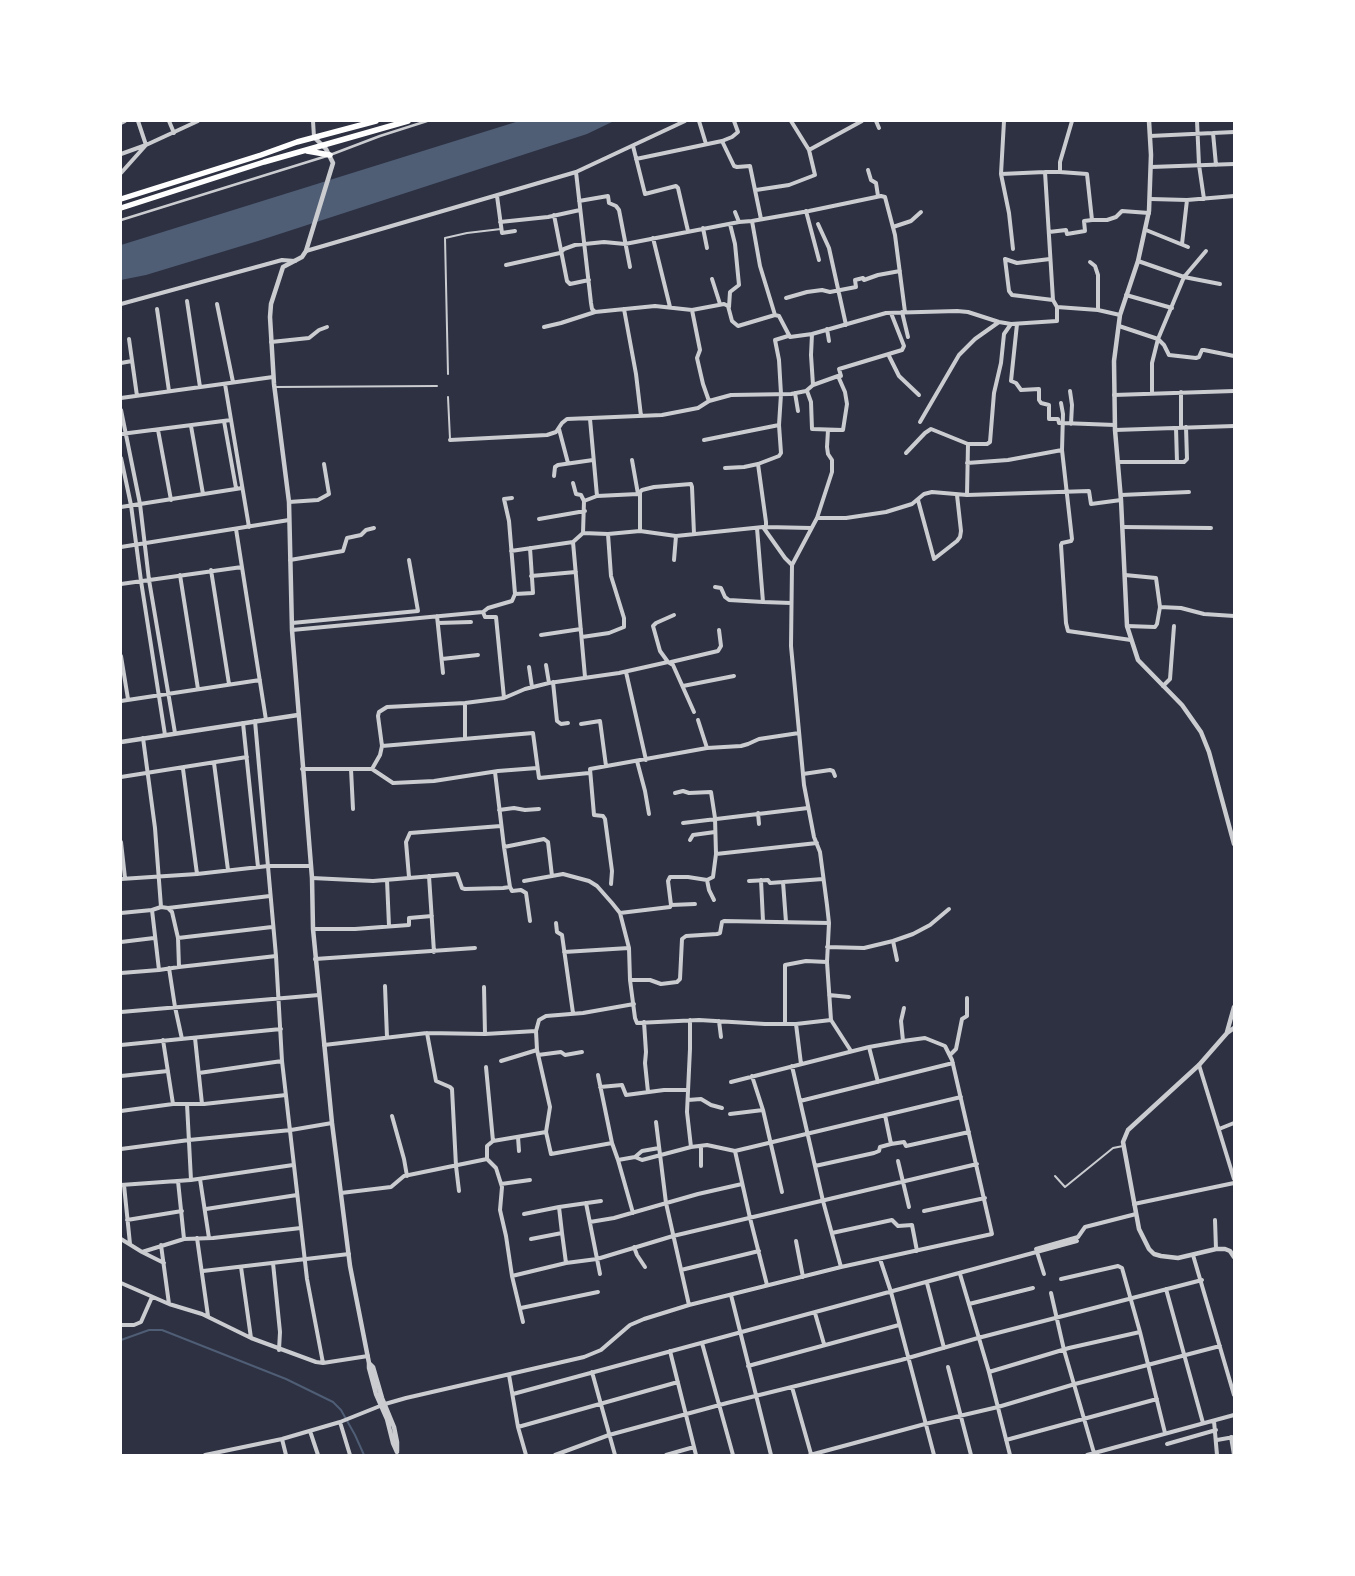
<!DOCTYPE html>
<html>
<head>
<meta charset="utf-8">
<style>
  body { margin:0 }
  #map { position:relative; width:1355px; height:1576px; overflow:hidden; background:#2d3142; font-family:"PT Sans",sans-serif }
  canvas { display:block }
  .frame { position:absolute; inset:0; border:122px solid #fff; pointer-events:none }
</style>
</head>
<body>
<div id="map">
<canvas width="1355" height="1576"></canvas>
<div class="frame"></div>
</div>
<script>
const ctx = document.querySelector('canvas').getContext('2d');
ctx.lineJoin = 'round';
function fillPath(path, color) { ctx.fillStyle = color; ctx.fill(path, 'evenodd'); }
const poly = rows => new Path2D(rows.map(r => 'M' + r).join(''));
function strokePath(path, color, width, dash) { ctx.strokeStyle = color; ctx.lineWidth = width; ctx.lineCap = dash ? 'butt' : 'round'; ctx.setLineDash(dash || []); ctx.stroke(path); }
fillPath(poly([
  [519,121,614,121,587,134,258,241,146,275,121,280,121,245]
]), '#4f5d75');
strokePath(poly([
  [121,1340,149,1330,162,1330,286,1379,333,1402,341,1410,355,1435,364,1455]
]), '#4f5d75', 2);
strokePath(poly([
  [448,374,445,238,467,233,501,229],
  [274,387,437,386],
  [448,397,450,439],
  [1055,1176,1065,1187,1113,1148,1123,1146]
]), '#caccd0', 2);
strokePath(poly([
  [121,220,330,155,380,136,427,121]
]), '#caccd0', 2.5);
strokePath(poly([
  [169,121,174,133],
  [313,121,314,137],
  [699,121,706,144],
  [876,121,879,128],
  [1197,121,1199,165,1204,199],
  [121,123,125,121],
  [1213,133,1216,165],
  [1150,136,1234,132],
  [722,141,732,137,738,132,734,121],
  [633,146,645,194,676,186,678,188,688,231],
  [809,150,862,121],
  [121,154,146,145,138,121],
  [636,159,722,141,734,166,737,167,750,166,761,219],
  [1151,167,1234,164],
  [868,170,871,180,876,183,878,196],
  [576,172,591,303,592,309,595,312,655,306,692,310,724,304,728,306,732,321,738,326,775,315],
  [1060,172,1087,174,1092,220,1107,220,1116,217,1122,211,1149,213],
  [121,173,146,145,198,121],
  [1001,174,1004,121],
  [756,190,789,185,815,175,809,150,791,121],
  [497,196,502,233,515,231],
  [1151,199,1187,200,1234,196],
  [579,201,608,196,609,203,616,206,619,210,630,267],
  [806,211,819,260],
  [735,212,739,222],
  [554,215,567,281,570,284,589,280],
  [752,221,760,266,775,315],
  [500,222,548,217,580,210],
  [818,224,829,248,846,325],
  [893,227,911,221,921,212],
  [703,228,707,248],
  [1146,230,1188,247],
  [1049,232,1066,230,1067,234,1085,231,1084,221,1092,220],
  [653,238,670,307],
  [1182,244,1187,200],
  [1013,249,1009,213,1001,174,1045,172],
  [306,251,576,172,685,121],
  [1050,259,1017,263,1005,259,1009,291,1012,295,1053,300],
  [1138,261,1184,277,1220,284],
  [1090,262,1095,266,1098,275,1098,310],
  [506,265,560,253,564,249,575,245,604,242,625,244,739,222,752,221,809,211,881,196,885,197,895,235,905,312],
  [712,279,720,304],
  [1126,295,1172,308],
  [786,298,807,292,822,290,830,292,856,287,855,280,863,278,864,280,878,275,900,271],
  [187,301,200,387],
  [121,304,282,260,295,261],
  [217,304,233,382],
  [729,307,730,292,739,285,735,244,730,224],
  [1057,307,1098,310,1120,315],
  [157,309,169,391],
  [624,309,636,374,641,416],
  [692,310,700,350,697,358,703,384,709,401],
  [902,312,908,337],
  [775,315,779,316,790,337,812,334],
  [1017,324,1011,381,1016,383,1021,390,1039,389,1039,400,1041,403,1049,405,1049,419,1058,419,1059,423,1062,423,1115,425],
  [1119,326,1158,339,1164,345,1169,355,1196,358,1199,357,1202,350,1204,350,1234,356],
  [544,327,561,323,595,312],
  [827,329,829,341],
  [129,339,137,396],
  [271,342,309,338,319,330,327,327],
  [888,354,899,376,919,395],
  [121,363,132,361],
  [225,384,249,527],
  [813,385,838,376],
  [807,391,811,402,812,429,843,430,847,404,845,392,838,376,841,376,839,369,902,350,904,346,891,313],
  [1070,391,1072,405,1071,424],
  [1181,392,1181,428],
  [795,393,798,411],
  [1152,393,1152,363,1158,339,1184,277,1206,251],
  [1114,395,1234,391],
  [121,398,273,377],
  [121,410,140,504,149,580,175,733],
  [224,421,236,488],
  [920,422,959,355,975,339,999,322],
  [191,426,203,494],
  [1176,428,1177,462],
  [559,429,568,463],
  [158,430,171,500],
  [828,430,827,447,828,454,832,460,832,472,817,518,792,565,791,646,804,785,814,837,820,852,827,905,829,923,827,962,831,1020],
  [1115,430,1234,426],
  [121,434,231,420],
  [450,440,547,435,556,432,562,423,567,419,662,415,698,408,709,401,731,395,791,394,806,391,813,385,811,355,812,334,886,313,957,311,968,312,999,322,1011,324,1057,321,1057,307,1053,300,1045,172,1060,172,1060,162,1072,121],
  [704,440,779,425],
  [1062,450,1072,539,1071,541,1062,543,1061,545,1066,623,1068,631,1131,640],
  [906,453,925,433,931,429,968,444],
  [121,458,131,505,141,581,165,735],
  [632,460,638,494],
  [1118,462,1184,462,1187,459,1186,427],
  [967,463,1008,460,1062,450,1063,414,1061,403],
  [758,464,766,522,766,527,763,527],
  [725,468,744,467,758,464,779,456,781,453,779,425,781,394,779,360,775,340,788,336],
  [554,476,555,467,558,465,593,460],
  [573,483,576,494,581,495,584,501],
  [967,495,968,444,987,444,990,442,994,393,1001,363,1004,334,1011,324],
  [1121,495,1189,492],
  [597,496,638,494,642,490,654,487,691,484,692,487,694,534],
  [918,500,934,559,957,541,960,537,961,531,957,495],
  [289,502,318,500,329,494,324,464],
  [121,507,242,488],
  [817,518,846,518,886,512,912,504,924,494,932,492,967,495,1089,491,1091,504,1121,500],
  [539,519,585,511],
  [766,527,811,528],
  [1123,527,1211,528],
  [757,528,763,602,791,603],
  [236,529,266,720],
  [640,531,640,493],
  [583,533,608,534,640,531,676,536,763,527,785,558,792,565],
  [583,533,584,501,597,496,590,419],
  [573,542,585,677],
  [573,542,583,533],
  [121,547,289,520],
  [511,551,573,542],
  [290,560,343,551,347,538,361,535,366,530,374,528],
  [674,560,676,536],
  [211,570,229,684],
  [180,575,198,689],
  [1125,575,1156,578,1160,607,1157,624,1155,627,1127,626],
  [531,576,576,572],
  [121,584,242,567],
  [715,587,721,588,725,597,729,600,763,602],
  [515,594,533,593,530,548],
  [1160,607,1181,608,1204,614,1234,616],
  [483,612,485,617,496,617,504,698],
  [437,616,443,673],
  [292,623,418,611,409,560],
  [438,623,471,622],
  [292,630,483,612,488,608,512,601,515,594,509,521,504,499,512,498],
  [541,635,581,629],
  [582,637,609,633,624,627,624,618,611,576,608,534],
  [121,656,128,699],
  [442,659,478,655],
  [668,662,660,651,653,626,656,623,674,615],
  [671,662,718,651,721,646,719,630],
  [546,665,549,683],
  [529,667,532,687],
  [626,672,646,760],
  [553,682,557,721,561,724,568,723],
  [683,686,734,676],
  [1163,686,1170,679,1174,626],
  [121,701,260,680],
  [465,703,465,738],
  [698,720,707,748,741,746,748,744,759,739,799,733],
  [255,721,276,956,282,1061,307,1279,323,1363],
  [243,723,258,867],
  [581,724,600,721,606,766],
  [143,738,155,828,161,907],
  [382,746,533,733,539,778,589,773],
  [637,761,645,791,649,814],
  [214,763,228,870],
  [183,769,197,874],
  [302,769,372,769,380,755,382,746,378,716,379,712,387,707,465,703,504,698,525,689,549,683,619,673,668,662,673,665,694,712],
  [351,769,353,809],
  [372,769,393,783,434,781,498,771,537,768],
  [495,772,504,847],
  [803,774,830,770,833,771,835,776],
  [121,777,247,757],
  [499,810,514,808,525,810,539,809],
  [758,813,759,824],
  [683,823,808,808],
  [690,840,693,835,715,832],
  [121,842,125,878],
  [716,854,817,843],
  [429,876,434,952],
  [409,877,406,842,410,833,501,826],
  [312,878,373,881,457,874,462,888,465,889,503,888,510,887],
  [121,879,197,874,268,866,310,866],
  [387,880,389,926],
  [707,880,709,890,714,900],
  [761,880,763,921],
  [524,881,552,876],
  [749,881,768,880,770,883,823,879],
  [783,882,786,922],
  [611,884,612,871,605,819,603,816,594,815,590,769,707,748],
  [510,887,504,847,544,839,548,842,552,876,563,874,589,881,597,886,612,903,620,913,629,948,630,980,635,1018,637,1023,699,1020,765,1024,796,1024,831,1020],
  [510,887,512,891,521,890,526,893,530,921],
  [671,905,695,904],
  [161,907,168,908,172,912,178,938,179,967,159,970,152,910,161,907],
  [168,908,270,896],
  [121,913,152,910],
  [620,913,670,907,671,905,668,881,670,877,688,877,707,880,713,877,716,854,715,818,711,792,689,793,683,791,675,793],
  [556,923,557,932,562,935,573,1013],
  [313,929,355,929,409,925,409,918,432,916],
  [178,938,272,927],
  [893,941,897,960],
  [121,942,154,938],
  [827,947,864,948,893,941,913,934,930,925,949,909],
  [564,952,629,948],
  [315,959,475,948],
  [179,967,276,956],
  [169,968,175,1007,182,1039],
  [121,973,159,970],
  [630,980,650,980,661,984,677,982,680,979,682,939,686,936,717,934,720,933,722,922,724,921,829,923],
  [385,986,387,1037],
  [484,987,485,1034],
  [829,995,849,997],
  [121,1012,319,995],
  [831,1020,851,1051],
  [719,1021,721,1037],
  [644,1022,646,1052,645,1063,648,1092],
  [785,1024,785,965,806,961,827,962],
  [796,1024,801,1064],
  [427,1033,436,1081,450,1087,452,1089,456,1166,459,1191],
  [195,1038,202,1104],
  [163,1040,173,1104],
  [903,1041,901,1021,904,1008],
  [121,1045,281,1029],
  [324,1045,427,1033,485,1034,536,1031],
  [869,1047,878,1082],
  [538,1055,561,1052,565,1055,582,1052],
  [950,1055,956,1049,962,1019,967,1016,967,998],
  [501,1061,537,1050],
  [1199,1065,1234,1179],
  [792,1066,823,1201,841,1267],
  [486,1067,493,1141],
  [199,1073,282,1061],
  [598,1075,612,1143],
  [121,1076,168,1071],
  [752,1076,763,1110,782,1192],
  [600,1087,622,1085,626,1095,664,1090,688,1090],
  [688,1100,701,1099,711,1105,722,1108],
  [800,1101,953,1063],
  [187,1104,191,1180],
  [121,1111,173,1104,204,1104,286,1095],
  [730,1114,763,1110],
  [885,1115,891,1144],
  [392,1116,404,1159,407,1176],
  [656,1122,666,1203,689,1305],
  [1219,1129,1234,1123],
  [546,1132,551,1154,612,1143,618,1160],
  [518,1137,519,1151],
  [701,1146,701,1166],
  [691,1147,707,1145,735,1151,961,1097],
  [121,1149,189,1140,291,1130,332,1123],
  [735,1151,750,1218,767,1285],
  [635,1157,642,1160,691,1147,687,1112,690,1049,690,1020],
  [487,1159,487,1146,493,1141,546,1132,550,1107,537,1050,536,1031,539,1020,546,1016,583,1013,634,1004],
  [487,1159,496,1168,502,1187,500,1210,506,1236,512,1276,523,1322],
  [898,1161,909,1207],
  [815,1166,874,1153,879,1151,880,1147,891,1144,904,1142,906,1146,969,1132],
  [200,1179,209,1238],
  [178,1181,184,1239],
  [501,1184,530,1180],
  [121,1185,191,1180,293,1165],
  [124,1185,130,1244],
  [341,1193,391,1187,404,1176,487,1159],
  [586,1203,600,1274],
  [1134,1204,1234,1183],
  [559,1207,562,1233],
  [206,1209,297,1195],
  [924,1211,985,1198],
  [633,1213,618,1160,635,1157,642,1151,659,1148],
  [524,1214,559,1207,601,1201],
  [127,1220,182,1211],
  [1215,1220,1216,1249],
  [590,1222,614,1218,698,1194,742,1184],
  [832,1233,892,1220,898,1226,912,1225,917,1251],
  [197,1238,208,1316],
  [121,1239,142,1252,164,1263],
  [531,1239,562,1233,566,1263],
  [796,1241,803,1277],
  [161,1245,169,1304],
  [634,1247,637,1255,645,1267],
  [1036,1249,1078,1237,1085,1227,1136,1214],
  [142,1252,184,1239,213,1238,301,1228],
  [1037,1252,1044,1274],
  [1193,1255,1234,1395],
  [880,1259,891,1292,934,1455],
  [273,1263,280,1332,279,1350],
  [241,1267,251,1338],
  [681,1270,759,1251],
  [203,1271,349,1254],
  [960,1274,989,1372,1010,1455],
  [512,1276,566,1263,597,1259,673,1236,977,1164],
  [1061,1279,1118,1266,1122,1268,1140,1332,1165,1433],
  [121,1283,169,1304,202,1314,251,1338,316,1362,323,1363,368,1356],
  [927,1283,944,1348],
  [1166,1289,1203,1423],
  [1051,1293,1064,1350,1094,1453],
  [731,1295,771,1455],
  [969,1304,1033,1288],
  [521,1308,598,1292],
  [815,1313,824,1344],
  [121,1325,134,1325,141,1322,152,1297],
  [702,1343,733,1455],
  [670,1351,696,1455],
  [748,1366,899,1325],
  [948,1367,971,1455],
  [592,1372,615,1455],
  [989,1372,1069,1348,1140,1332],
  [509,1375,518,1427,526,1455],
  [792,1387,811,1454],
  [513,1394,1077,1241],
  [1214,1421,1217,1455],
  [340,1422,350,1455],
  [518,1427,678,1382],
  [310,1431,318,1455],
  [1231,1437,1234,1455],
  [282,1439,286,1455],
  [1006,1440,1157,1399],
  [1217,1440,1234,1437],
  [1167,1444,1216,1430],
  [205,1455,282,1439,340,1422,385,1404,406,1398,584,1357,601,1350,630,1325,644,1319,689,1305,841,1267,992,1234,952,1060,945,1046,925,1038,903,1041,869,1047,731,1082],
  [555,1455,609,1435,727,1403,901,1360,978,1338,1202,1280],
  [666,1455,694,1447],
  [810,1455,925,1424,998,1407,1075,1384,1220,1346],
  [1087,1455,1234,1415]
]), '#caccd0', 4);
strokePath(poly([
  [1149,121,1151,155,1149,211,1138,261,1120,315,1114,361,1115,430,1121,500,1127,626,1138,660,1182,705,1201,732,1209,752,1234,844],
  [314,137,326,149,333,163,306,251,302,257,283,267,271,304,270,317,274,384,289,502,292,630,312,878,313,929,332,1123,350,1266,369,1363,369,1368,376,1394,387,1419,393,1443,397,1452],
  [121,742,298,715],
  [1234,1028,1227,1033,1199,1065,1128,1130,1123,1142,1139,1229,1149,1249,1154,1254,1161,1256,1178,1258,1216,1249,1225,1249,1230,1251,1234,1257],
  [1227,1032,1234,1007],
  [369,1363,373,1367,382,1398,394,1427,397,1442,397,1451]
]), '#caccd0', 4.5);
strokePath(poly([
  [307,151,330,155],
  [121,199,261,155,297,142,376,121],
  [121,208,264,162,408,121]
]), '#fff', 5.5);
</script>
</body>
</html>
